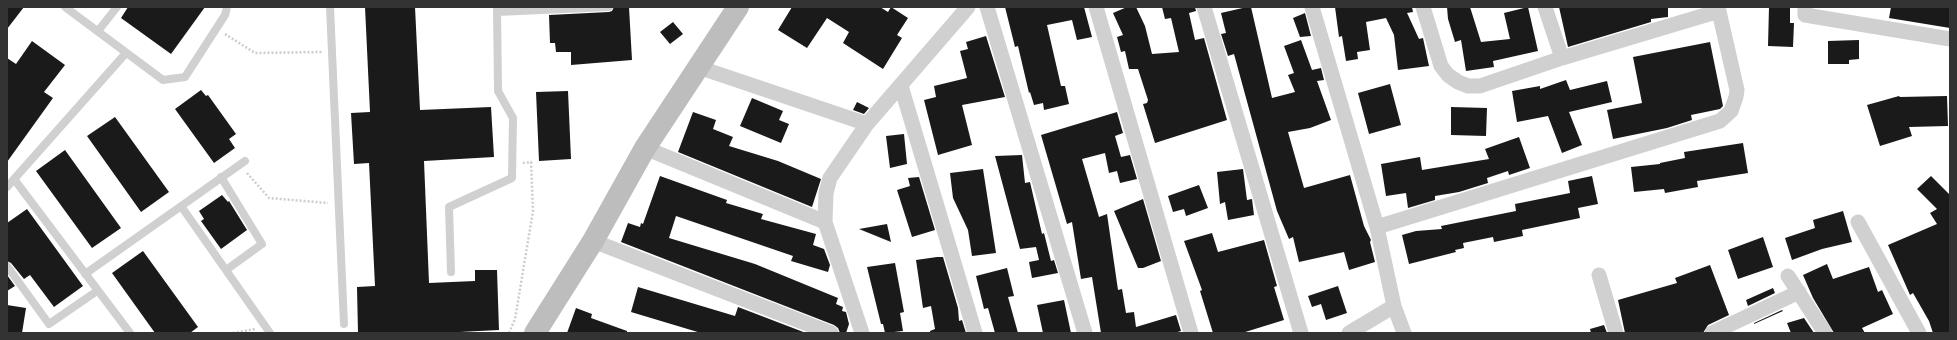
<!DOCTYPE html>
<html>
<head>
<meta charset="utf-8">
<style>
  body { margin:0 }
  #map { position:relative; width:1957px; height:340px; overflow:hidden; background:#fff; font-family:"Fira Sans",sans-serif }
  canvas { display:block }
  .frame { position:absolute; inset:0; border:8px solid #333; pointer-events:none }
</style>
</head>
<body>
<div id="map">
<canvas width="1957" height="340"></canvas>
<div class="frame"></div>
</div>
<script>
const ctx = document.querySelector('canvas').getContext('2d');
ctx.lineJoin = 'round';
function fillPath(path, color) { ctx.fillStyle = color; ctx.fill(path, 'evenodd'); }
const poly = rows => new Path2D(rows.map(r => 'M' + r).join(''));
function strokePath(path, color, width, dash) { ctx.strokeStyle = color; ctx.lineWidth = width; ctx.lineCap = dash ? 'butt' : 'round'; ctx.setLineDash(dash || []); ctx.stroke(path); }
fillPath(poly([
  [7,7,24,7,7,29],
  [128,7,205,7,171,54,121,18],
  [365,7,415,7,420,110,491,107,494,157,424,161,429,283,475,281,475,270,497,270,499,330,440,333,358,333,357,287,375,286,369,163,354,164,351,113,370,112],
  [614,7,629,7,632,60,571,65,571,52,556,52,555,43,550,43,549,15,609,12,612,11],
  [792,7,880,7,888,12,891,7,908,18,897,35,902,38,883,69,843,43,849,32,827,18,807,48,778,30],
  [1005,7,1084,7,1092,37,1077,40,1072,20,1047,25,1061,86,1065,86,1069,104,1044,110,1043,103,1034,105,1030,92,1029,93,1018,46,1015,47],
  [1127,7,1136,7,1145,26,1152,54,1179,52,1171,18,1165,19,1162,7,1195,7,1196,11,1189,13,1195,40,1204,38,1227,120,1155,143,1143,104,1147,103,1148,100,1138,69,1129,69,1125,51,1121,52,1117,37,1123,35,1113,13],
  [1247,7,1251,7,1272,98,1295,92,1288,75,1294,73,1284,46,1301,40,1312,70,1321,68,1324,80,1317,81,1331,120,1310,128,1288,132,1304,188,1350,175,1364,226,1371,240,1370,242,1375,262,1349,270,1344,252,1299,262,1293,237,1289,239,1277,211,1234,54,1228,56,1221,34,1226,33,1221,13],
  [1335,7,1412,7,1413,12,1407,13,1408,15,1419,39,1423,38,1429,66,1398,70,1394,35,1386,18,1366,22,1370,50,1357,52,1358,59,1346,61,1342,36,1339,37],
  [1447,7,1470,7,1481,42,1510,39,1504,13,1528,7,1538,51,1493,61,1494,67,1466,71,1461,40,1455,42,1448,19],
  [1559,7,1668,7,1668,17,1651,19,1651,22,1568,47],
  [1769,7,1790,7,1790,23,1794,23,1793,47,1768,46],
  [1891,7,1950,7,1950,28,1889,18],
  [1305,13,1311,36,1300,37,1293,18],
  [673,22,683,34,670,44,660,32],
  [986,36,1005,97,962,105,972,145,938,155,924,100,936,97,934,86,967,78,960,51,968,49,966,42],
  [1859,40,1859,59,1849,60,1849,64,1828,64,1828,41],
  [32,41,65,65,44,92,53,98,7,162,7,58,16,64],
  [1710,42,1723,106,1720,109,1691,115,1692,120,1667,128,1613,139,1607,110,1642,103,1633,57],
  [1566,80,1570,90,1607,81,1612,102,1569,112,1582,145,1562,153,1548,116,1517,122,1512,91,1540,86,1540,89],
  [1390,84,1401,125,1369,134,1358,93],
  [201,90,206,96,208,95,236,134,229,139,235,148,214,163,175,109],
  [568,91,571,159,539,161,536,92],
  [1899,96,1900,97,1947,96,1948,126,1909,127,1912,136,1880,146,1867,105],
  [752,98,783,111,779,120,789,124,781,143,740,126],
  [857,102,869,108,864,114,853,110],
  [1451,107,1487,108,1486,136,1451,135],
  [693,112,716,120,713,129,733,137,729,146,778,161,821,179,812,207,678,152],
  [1117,112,1123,133,1115,136,1121,157,1130,155,1137,179,1120,183,1117,171,1109,173,1105,153,1082,159,1099,217,1107,214,1118,290,1122,289,1126,313,1134,312,1136,327,1176,315,1181,331,1174,333,1101,333,1092,277,1081,279,1072,222,1067,224,1041,135],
  [115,117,169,192,141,212,87,136],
  [904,134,907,164,890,168,886,136],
  [1519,137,1530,168,1509,175,1508,171,1487,178,1488,183,1459,192,1435,196,1435,200,1408,208,1406,193,1386,196,1381,164,1420,157,1422,170,1489,159,1485,149],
  [1743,143,1748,173,1697,181,1698,187,1665,193,1664,189,1634,192,1631,167,1660,164,1660,163,1685,158,1684,152],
  [65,150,121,228,92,248,36,171],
  [1022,155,1025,183,1030,182,1042,234,1044,233,1051,261,1054,260,1058,273,1032,278,1029,262,1039,260,1036,247,1020,249,995,156],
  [983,169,996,253,972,256,968,230,953,198,950,173],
  [1243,169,1247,200,1252,199,1254,215,1228,220,1225,202,1220,204,1217,172],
  [660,176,727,200,726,203,763,214,761,219,816,234,813,245,824,249,830,265,828,272,791,261,793,256,676,216,669,238,755,264,838,298,836,304,843,307,842,311,846,312,849,324,846,333,840,333,838,328,834,325,621,242,628,223,640,227,641,223,643,224],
  [1592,176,1598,204,1578,208,1580,218,1522,230,1523,236,1494,242,1493,237,1463,243,1464,248,1455,250,1456,252,1409,264,1402,235,1416,231,1442,229,1441,226,1516,211,1515,204,1570,193,1568,181],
  [1931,176,1950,195,1950,333,1933,333,1929,321,1913,293,1910,295,1888,245,1937,224,1930,213,1937,209,1917,189],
  [919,177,935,230,912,237,897,190,910,186,908,178],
  [1199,185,1208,208,1186,216,1184,209,1173,212,1168,196],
  [222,195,228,202,229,201,247,230,221,249,201,221,204,219,199,211],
  [1143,199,1161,261,1143,268,1138,268,1114,211],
  [27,209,83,286,54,307,30,275,24,279,11,263,7,261,7,223],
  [1843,211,1852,242,1822,249,1792,260,1785,238,1815,228,1813,220],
  [887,224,891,242,859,229],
  [1212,233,1218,252,1264,240,1277,286,1274,287,1284,320,1242,333,1213,333,1200,291,1202,290,1184,241],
  [1763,237,1773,267,1738,279,1728,250],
  [143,251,198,327,190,333,155,333,112,273],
  [937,257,943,257,958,308,959,321,962,320,966,333,930,333,930,331,935,329,931,306,923,308,916,260],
  [895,263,904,312,900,313,903,331,885,333,883,324,881,324,867,267],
  [1827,264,1833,279,1869,267,1878,292,1882,290,1893,314,1862,328,1865,333,1834,333,1813,298,1803,275],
  [1710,265,1729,315,1708,325,1703,333,1625,333,1618,300,1677,283,1675,278],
  [1007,268,1014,296,1008,297,1018,333,995,333,988,308,984,309,976,276],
  [7,275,15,286,7,291],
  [1338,286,1347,313,1326,320,1321,304,1312,307,1308,296],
  [638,287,735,316,738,307,806,333,701,333,631,312],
  [1773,288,1775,293,1748,306,1746,300],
  [1064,300,1071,333,1043,333,1037,305],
  [7,305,26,308,22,333,7,333],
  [576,308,592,314,591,318,627,331,627,333,567,333],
  [1782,310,1783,311,1754,324,1754,323],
  [1804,318,1814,333,1791,333,1787,323],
  [1604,325,1607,333,1591,333,1590,329]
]), '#1a1a1a');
strokePath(poly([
  [225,34,255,53,323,52],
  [247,173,269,198,328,203],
  [233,333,255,329],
  [509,333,515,319,533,211,531,162,523,163]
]), '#cdcdcd', 2.5, [2, 2]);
strokePath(poly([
  [65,7,163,80,185,77,225,15,227,7],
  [330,7,344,324],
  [497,12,609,7],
  [98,31,117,7],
  [221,177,262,244,226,270],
  [14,179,130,333],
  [7,187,126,53],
  [181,206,270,333],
  [7,266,49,324,97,291],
  [451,272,449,207,512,178,513,118,498,91,497,7],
  [85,274,245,161]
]), '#d0d0d0', 8);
strokePath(poly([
  [987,7,1085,333],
  [1096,7,1191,333],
  [1204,7,1301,333],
  [1312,7,1377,227,1394,306,1404,333],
  [1423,7,1441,66,1448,75,1458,82,1468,86,1480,86,1562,58,1719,11],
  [1545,7,1562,58],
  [1805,7,1805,15,1950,39],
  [698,67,867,124],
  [901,86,975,333],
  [645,148,825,222],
  [1858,222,1919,333],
  [1377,227,1720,121,1731,111,1736,97,1737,90,1718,7],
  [593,241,831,333],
  [1599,275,1616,333],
  [1788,276,1825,333],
  [862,333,825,222,826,193,830,178,867,124,968,7],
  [1349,333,1394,306],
  [1712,333,1799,292]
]), '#d0d0d0', 15);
strokePath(poly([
  [535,333,593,241,645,148,738,7]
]), '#bdbdbd', 22);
</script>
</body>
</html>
